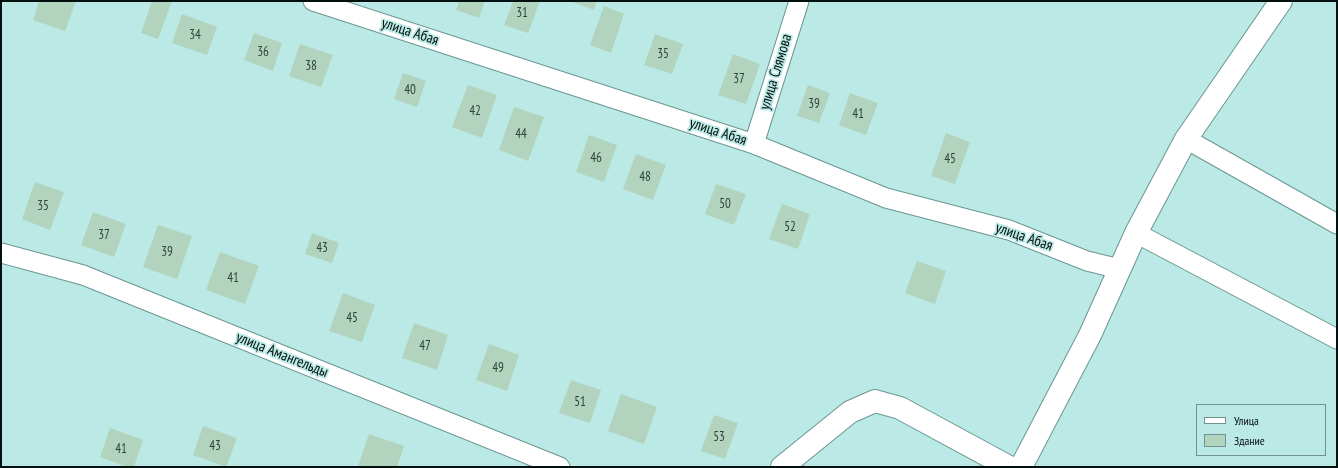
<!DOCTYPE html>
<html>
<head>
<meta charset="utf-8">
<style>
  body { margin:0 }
  #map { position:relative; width:1338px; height:468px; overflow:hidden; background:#bbe9e5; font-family:"PT Sans Narrow",sans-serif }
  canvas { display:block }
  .frame { position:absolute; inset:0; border:2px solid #02100f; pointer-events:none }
  .legend { position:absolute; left:1196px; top:404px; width:130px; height:52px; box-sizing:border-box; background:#bbe9e5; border:1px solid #71928f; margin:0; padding:5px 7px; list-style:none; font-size:12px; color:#02100f }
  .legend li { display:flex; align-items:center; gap:8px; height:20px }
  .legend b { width:20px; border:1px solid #71928f }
</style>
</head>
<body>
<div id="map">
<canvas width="1338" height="468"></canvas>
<div class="frame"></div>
<ul class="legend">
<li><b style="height:5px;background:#fff"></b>Улица</li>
<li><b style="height:11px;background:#b2d4be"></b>Здание</li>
</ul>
</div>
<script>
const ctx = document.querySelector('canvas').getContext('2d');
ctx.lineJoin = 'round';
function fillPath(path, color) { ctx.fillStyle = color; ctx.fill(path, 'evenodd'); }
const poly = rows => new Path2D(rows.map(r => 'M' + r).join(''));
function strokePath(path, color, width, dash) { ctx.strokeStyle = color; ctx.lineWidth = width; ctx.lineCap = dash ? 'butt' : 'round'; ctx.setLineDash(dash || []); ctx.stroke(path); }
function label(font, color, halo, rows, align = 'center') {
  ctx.font = font + ' "PT Sans Narrow",sans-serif'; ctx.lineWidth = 3.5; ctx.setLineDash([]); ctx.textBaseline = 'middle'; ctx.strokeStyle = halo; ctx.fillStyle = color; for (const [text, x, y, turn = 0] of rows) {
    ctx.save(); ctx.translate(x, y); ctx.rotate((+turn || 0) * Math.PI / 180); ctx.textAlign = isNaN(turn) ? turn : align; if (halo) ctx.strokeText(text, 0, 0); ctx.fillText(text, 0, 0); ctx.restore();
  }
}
fillPath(poly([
  [39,1,76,1,65,31,33,20],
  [152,1,172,1,158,39,141,33],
  [459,1,485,1,479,18,456,10],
  [513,1,540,1,528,33,504,25],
  [570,1,597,1,594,10],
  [604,6,624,14,611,53,590,45],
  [182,14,217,27,207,55,172,43],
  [254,33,282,43,273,71,244,60],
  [655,34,683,44,672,74,644,65],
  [300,44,333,55,321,87,289,76],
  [733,54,760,64,746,104,718,95],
  [403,73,426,81,417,107,394,99],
  [468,85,497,95,482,138,452,127],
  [808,85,830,93,819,123,797,116],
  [850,93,878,103,866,135,839,125],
  [514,107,544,117,528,161,499,150],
  [946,133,970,142,955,184,931,176],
  [589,135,617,145,604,182,576,172],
  [636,154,666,165,653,200,623,189],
  [35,182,64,192,50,230,22,219],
  [716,184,746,194,734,225,705,214],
  [782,204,810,214,798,249,769,239],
  [93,212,126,224,114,257,81,245],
  [158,225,192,236,177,279,143,267],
  [312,233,339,243,332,263,305,254],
  [220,252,259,266,245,304,206,290],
  [917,261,946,271,935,304,905,293],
  [343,293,375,305,362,342,329,331],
  [414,323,448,335,437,370,402,358],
  [489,344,519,355,507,391,476,380],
  [571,380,601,390,590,423,559,413],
  [621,394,657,407,644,444,608,431],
  [714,415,738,423,725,459,701,451],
  [203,426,237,438,226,467,193,455],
  [110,428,143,440,134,467,127,467,100,457],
  [369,434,404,446,397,467,358,466]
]), '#b2d4be');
const minor = poly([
  [313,1,754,144,886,198,1009,230,1087,261,1120,269],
  [1186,139,1337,224],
  [754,144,799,1],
  [1136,233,1337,339],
  [1,253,83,275,560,467]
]);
const tertiary = poly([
  [782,467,850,412,875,401,900,408,1009,467],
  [1021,467,1090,335,1136,233,1186,139,1281,1]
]);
strokePath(minor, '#6a9692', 21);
strokePath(tertiary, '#6a9692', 24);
strokePath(minor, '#fff', 19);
strokePath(tertiary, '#fff', 22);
label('13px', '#2e413b', null, [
  ["31",522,13],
  ["34",195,35],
  ["36",263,52],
  ["35",663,54],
  ["38",311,66],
  ["37",739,79],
  ["40",410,90],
  ["39",814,104],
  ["42",475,111],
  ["41",858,114],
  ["44",521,134],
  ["46",596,158],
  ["45",950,159],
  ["48",645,177],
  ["50",725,204],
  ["35",43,206],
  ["52",790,227],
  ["37",104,235],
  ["43",322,248],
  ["39",167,252],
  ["41",233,278],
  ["45",352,318],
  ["47",425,346],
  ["49",498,368],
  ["51",580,402],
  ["53",719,437],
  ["43",215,446],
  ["41",121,449]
]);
label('15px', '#02100f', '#bbe9e5', [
  ["улица Абая",410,32,18],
  ["улица Слямова",776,72,-73],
  ["улица Абая",718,132,18],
  ["улица Абая",1024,237,19],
  ["улица Амангельды",282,355,22]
]);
</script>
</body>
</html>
